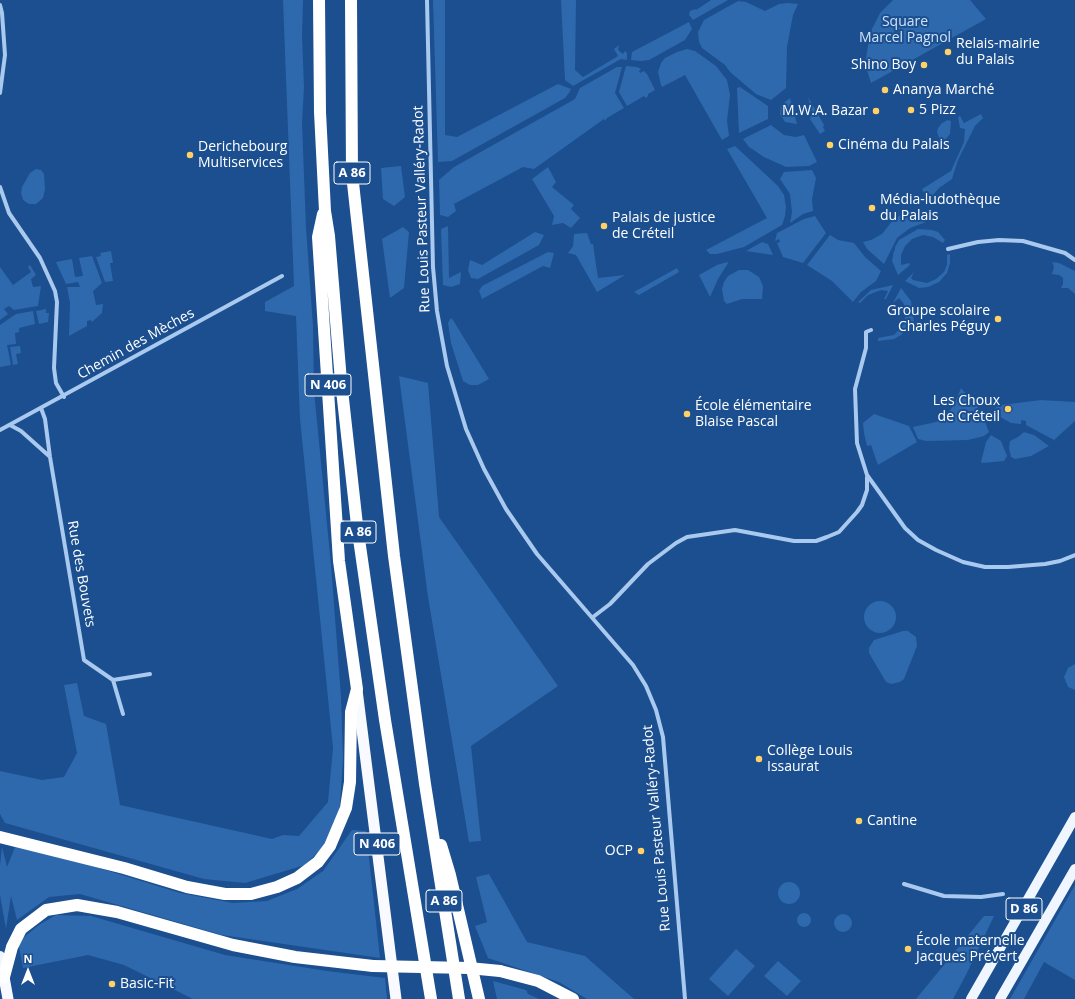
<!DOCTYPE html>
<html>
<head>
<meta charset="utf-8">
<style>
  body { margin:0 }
  #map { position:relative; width:1075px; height:999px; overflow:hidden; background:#1b4f8f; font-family:"Open Sans",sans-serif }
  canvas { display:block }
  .north { position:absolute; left:8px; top:951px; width:40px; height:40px; -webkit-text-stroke:3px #1b4f8f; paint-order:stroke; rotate:0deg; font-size:11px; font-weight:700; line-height:16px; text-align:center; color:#fff }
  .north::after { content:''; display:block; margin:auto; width:14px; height:18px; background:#fff; clip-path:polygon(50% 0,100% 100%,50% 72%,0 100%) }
</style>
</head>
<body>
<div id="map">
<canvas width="1075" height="999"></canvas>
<div class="north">N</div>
</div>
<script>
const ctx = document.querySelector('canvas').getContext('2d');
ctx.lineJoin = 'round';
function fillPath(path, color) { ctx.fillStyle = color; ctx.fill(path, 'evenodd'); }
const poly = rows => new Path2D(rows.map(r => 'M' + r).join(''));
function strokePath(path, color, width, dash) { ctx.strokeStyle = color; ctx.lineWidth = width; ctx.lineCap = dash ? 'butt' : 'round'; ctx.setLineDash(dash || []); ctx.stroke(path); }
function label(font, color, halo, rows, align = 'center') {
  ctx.font = font + ' "Open Sans",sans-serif'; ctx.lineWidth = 4; ctx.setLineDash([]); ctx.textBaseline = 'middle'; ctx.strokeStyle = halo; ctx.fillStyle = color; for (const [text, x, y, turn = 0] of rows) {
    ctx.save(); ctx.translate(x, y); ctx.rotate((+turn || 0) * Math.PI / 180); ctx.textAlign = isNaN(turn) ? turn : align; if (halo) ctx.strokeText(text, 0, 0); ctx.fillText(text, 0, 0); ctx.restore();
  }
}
fillPath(poly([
  [283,0,303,0,302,36,304,87,302,123,306,228,313,326,314,391,331,565,341,697,343,759,339,817,325,845,305,865,245,883,204,879,5,823,0,814,0,771,42,780,64,777,77,753,64,685,77,683,84,716,106,724,120,805,272,839,283,835,299,836,328,802,333,748,300,419,296,316,265,311,265,302,294,286],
  [433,0,445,0,445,135,457,137,558,84,571,89,569,93,565,98,452,161,438,162],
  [561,0,576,0,575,70,583,77,618,56,614,49,619,45,618,50,623,54,625,51,627,53,627,60,621,59,573,86,565,80],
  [711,0,728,0,693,20,689,15,690,11,695,9,696,10],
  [893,0,970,0,986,19,871,83,865,64,870,33,880,13],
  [738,1,746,2,765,11,779,4,787,3,798,4,793,15,787,47,786,88,771,100,756,94,730,72,725,65,702,48,699,42,698,32,704,20],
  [689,22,692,29,685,40,649,60,641,61,631,60,632,52],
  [687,49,695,51,716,66,727,80,730,95,727,121,729,136,722,140,685,75,662,87,661,85,658,72,661,63,665,58,677,52],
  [626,66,637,67,641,69,639,71,640,73,644,71,647,74,655,90,648,94,648,96,646,98,644,96,627,106,619,92],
  [617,67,622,67,615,93,624,108,607,118,605,121,604,119,534,169,523,167,454,204,456,211,448,217,440,215,439,180,454,167,575,99,580,88],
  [740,87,768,106,768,119,739,133,737,88],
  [808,97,824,125,823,127,825,131,820,134,810,119,812,113],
  [790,98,797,124,785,122,780,114,781,105],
  [981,114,983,118,975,126,958,160,952,179,939,188,932,196,925,195,922,189,951,171,964,142,965,129,960,128,958,117,960,116,964,123],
  [948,120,951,121,950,134,945,140,939,138,937,132,938,128,942,123],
  [771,125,784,135,796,137,804,135,817,162,809,166,786,167,764,157,749,147,743,139],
  [735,146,778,186,784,195,786,207,785,216,782,225,744,247,717,254,710,254,706,250,767,218,727,149],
  [401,166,405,197,394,206,383,199,381,168],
  [548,167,556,182,552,187,574,205,571,209,580,218,571,228,563,223,552,225,554,216,532,179],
  [36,169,41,170,44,174,45,189,43,198,36,204,29,204,23,200,21,193,22,187,30,173],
  [812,170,816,178,812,199,813,211,803,214,790,223,792,212,790,194,780,179,784,172],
  [907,211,924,214,927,218,926,222,910,228,897,238,884,264,867,249,863,242,871,240,882,234,893,220],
  [815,216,826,233,803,263,783,257,777,243,780,242,779,239,775,241,777,233,804,219],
  [448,226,449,278,461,272,460,284,451,287,443,285,441,229],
  [403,227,409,232,404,288,390,298,382,239],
  [918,229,932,230,938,232,945,240,943,243,933,237,923,235,912,239,905,246,901,255,901,265,909,263,910,265,898,275,892,261,894,250,895,251,895,247,899,240],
  [535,232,544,235,539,245,478,279,471,278,468,270,470,260,482,265],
  [587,233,591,244,593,244,598,278,625,275,597,292,576,255,568,253,573,246,574,234],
  [830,235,838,240,854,243,865,257,881,271,876,281,861,292,853,302,832,281,807,265],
  [762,242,768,244,773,255,746,251],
  [111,251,113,263,110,263,113,281,105,282,96,257,101,256,100,253],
  [548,252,554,253,550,268,543,266,482,299,479,291,482,286],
  [950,254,950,263,947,273,939,282,928,287,919,288,905,281,914,272,911,278,913,280,927,283,936,279,944,272,947,265,947,255],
  [92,256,102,283,93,291,96,305,103,304,102,313,92,322,91,320,87,321,87,326,69,336,70,303,67,287,80,287,78,282,66,284,56,262,72,259,75,277,83,276,79,258],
  [727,262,728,263,718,279,710,297,699,275,717,265],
  [1052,262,1059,263,1075,271,1075,294,1068,288,1061,288,1063,284,1063,278,1059,275,1052,274,1054,267],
  [30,265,36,275,31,279,33,287,41,286,38,306,14,310,9,306,4,309,8,314,0,320,0,267,13,285,31,272,28,267],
  [677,268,679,272,639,295,634,292],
  [739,270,748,270,759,277,763,286,762,299,742,299,727,304,724,301,722,289,724,282,728,276],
  [893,285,886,299,884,299,888,291,881,290,868,295,860,303,858,302,871,290],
  [901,288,911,301,914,322,901,335,894,339,878,341,878,338,894,335,904,324,906,313,904,304,899,298,893,303],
  [46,309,46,313,49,313,48,322,39,324,36,311],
  [33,311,35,324,19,328,19,332,15,333,16,344,7,345,11,365,0,367,0,325,16,314],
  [451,318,453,320,489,379,478,385,470,385,463,381,451,343,448,323],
  [20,346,21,353,16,354,18,364,13,365,10,347],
  [399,376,428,383,439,517,558,686,471,746,481,841,469,842,428,597],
  [961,388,981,411,989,432,984,436,968,440,926,441,918,439,913,427,936,422,943,419,954,405],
  [1041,400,1075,402,1075,421,1054,440,1026,425,1026,421,1021,420,1021,424,1011,423,995,414,998,411,995,408,1001,405],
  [874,414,909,426,917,442,878,465,871,445,867,446,864,433,863,423],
  [1024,432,1034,435,1049,446,1031,456,1015,459,1011,457,1009,448,1010,441,1018,437],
  [991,435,1001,441,1007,456,1004,461,982,463,981,462,986,442],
  '864 617a16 16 0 1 1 32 0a16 16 0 1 1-32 0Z',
  [903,631,908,631,916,637,917,646,904,679,900,682,891,684,886,682,869,653,869,648,874,640],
  [1075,664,1075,690,1068,687,1064,677,1068,668],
  [352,830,366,831,380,958,222,935,80,894,49,897,17,920,11,896,6,929,0,895,0,866,2,847,7,867,15,847,83,863,180,893,233,903,267,901,297,889,323,871],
  [489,874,527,942,585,956,634,999,587,999,559,982,488,958,475,926,487,922,476,877],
  '778 893a11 11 0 1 1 22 0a11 11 0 1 1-22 0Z',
  [1075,885,1075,980,1044,962,1024,999,1010,999],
  '797 920a7 7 0 1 1 14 0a7 7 0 1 1-14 0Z',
  '834 923a9 9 0 1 1 18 0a9 9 0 1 1-18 0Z',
  [56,915,91,916,225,955,327,971,385,978,387,999,193,999,124,965,88,955,23,968,18,942,39,925],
  [984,916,994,916,966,975,953,999,916,999],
  [736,949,755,966,728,996,709,979],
  [778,961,801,981,787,996,764,976],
  [493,981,526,990,528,994,539,999,497,999]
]), '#2e69ad');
strokePath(poly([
  [427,0,433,267,437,311,447,366,466,429,484,469,506,509,537,554,633,665,646,686,656,710,663,737,685,999],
  [0,5,2,13,5,55,0,93],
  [0,187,9,213,40,258,55,291,57,302,54,368,56,383,64,397],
  [948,249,978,242,999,240,1023,241,1065,253,1075,260],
  [871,330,866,332,866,348,855,389,857,443,867,475,905,528,918,540,936,550,963,562,985,567,1008,567,1045,564,1060,561,1075,555],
  [41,408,45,419,50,457,84,660,113,680,150,674],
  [10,425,21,431,49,456],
  [0,430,282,276],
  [593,617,610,604,648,564,676,543,687,537,735,530,794,541,816,541,827,537,839,532,857,512,862,505,867,490,867,477],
  [113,680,123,714],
  [904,884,944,896,981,897,1003,894]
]), '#a9c9ee', 4);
strokePath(poly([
  [0,956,4,977],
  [971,999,1075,817],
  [1000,999,1075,869]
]), '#f0f6ff', 10);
strokePath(poly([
  [357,690,396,999],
  [4,977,8,999]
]), '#f8faff', 11);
strokePath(poly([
  [319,0,320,112,325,211,329,236,341,381,357,525,385,720,431,999],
  [351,0,352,174,394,556,425,784,459,999],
  [0,837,124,868,187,887,225,894,251,894,277,887,297,878,318,862,330,846,346,808,350,782,351,712,357,689,339,561,336,514,318,237,323,214],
  [441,845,450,875,479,999],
  [500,971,538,981,573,999],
  [4,977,12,947,21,929,46,910,77,905,117,912,233,945,295,957,373,966]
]), '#fff', 12);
strokePath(poly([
  [373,966,469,968,500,971]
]), '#fff', 12);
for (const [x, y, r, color] of [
  [948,52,4,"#ffd166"],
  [924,65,4,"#ffd166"],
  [885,90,4,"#ffd166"],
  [911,110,4,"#ffd166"],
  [876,111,4,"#ffd166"],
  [830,145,4,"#ffd166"],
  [190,155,4,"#ffd166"],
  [872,208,4,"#ffd166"],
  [604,226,4,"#ffd166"],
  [998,319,4,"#ffd166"],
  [1008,409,4,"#ffd166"],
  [687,414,4,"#ffd166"],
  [759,759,4,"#ffd166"],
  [859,821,4,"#ffd166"],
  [641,851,4,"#ffd166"],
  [908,949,4,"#ffd166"],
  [112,984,4,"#ffd166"]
]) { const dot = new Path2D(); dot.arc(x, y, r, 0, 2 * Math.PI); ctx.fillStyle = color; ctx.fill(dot); strokePath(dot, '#1b4f8f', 1.5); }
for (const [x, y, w] of [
  [352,173,36],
  [328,385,46],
  [358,532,36],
  [377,844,46],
  [444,901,36],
  [1024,909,36]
]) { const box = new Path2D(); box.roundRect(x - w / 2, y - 11, w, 22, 3); ctx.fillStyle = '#1b4f8f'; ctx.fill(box); strokePath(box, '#fff', 1); }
label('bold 13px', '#fff', null, [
  ["A 86",352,173],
  ["N 406",328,385],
  ["A 86",358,532],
  ["N 406",377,844],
  ["A 86",444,901],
  ["D 86",1024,909]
]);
label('14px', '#cfe3fa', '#1b4f8f', [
  ["Square",905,22],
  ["Marcel Pagnol",905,38]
]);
label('14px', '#fff', '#1b4f8f', [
  ["Relais-mairie",956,44],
  ["du Palais",956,60],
  ["Shino Boy",916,65,"right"],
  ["Ananya Marché",893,90],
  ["5 Pizz",919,110],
  ["M.W.A. Bazar",868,111,"right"],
  ["Cinéma du Palais",838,145],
  ["Derichebourg",198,147],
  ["Multiservices",198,163],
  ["Média-ludothèque",880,200],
  ["du Palais",880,216],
  ["Palais de justice",612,218],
  ["de Créteil",612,234],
  ["Groupe scolaire",990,311,"right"],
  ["Charles Péguy",990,327,"right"],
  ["Les Choux",1000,401,"right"],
  ["de Créteil",1000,417,"right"],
  ["École élémentaire",695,406],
  ["Blaise Pascal",695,422],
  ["Collège Louis",767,751],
  ["Issaurat",767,767],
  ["Cantine",867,821],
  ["OCP",633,851,"right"],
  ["École maternelle",916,941],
  ["Jacques Prévert",916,957],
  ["Basic-Fit",120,984]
], 'left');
label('14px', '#fff', '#1b4f8f', [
  ["Rue Louis Pasteur Valléry-Radot",422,209,-92],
  ["Chemin des Mèches",136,344,-29],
  ["Rue des Bouvets",81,574,80],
  ["Rue Louis Pasteur Valléry-Radot",657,828,-95]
]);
</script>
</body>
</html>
